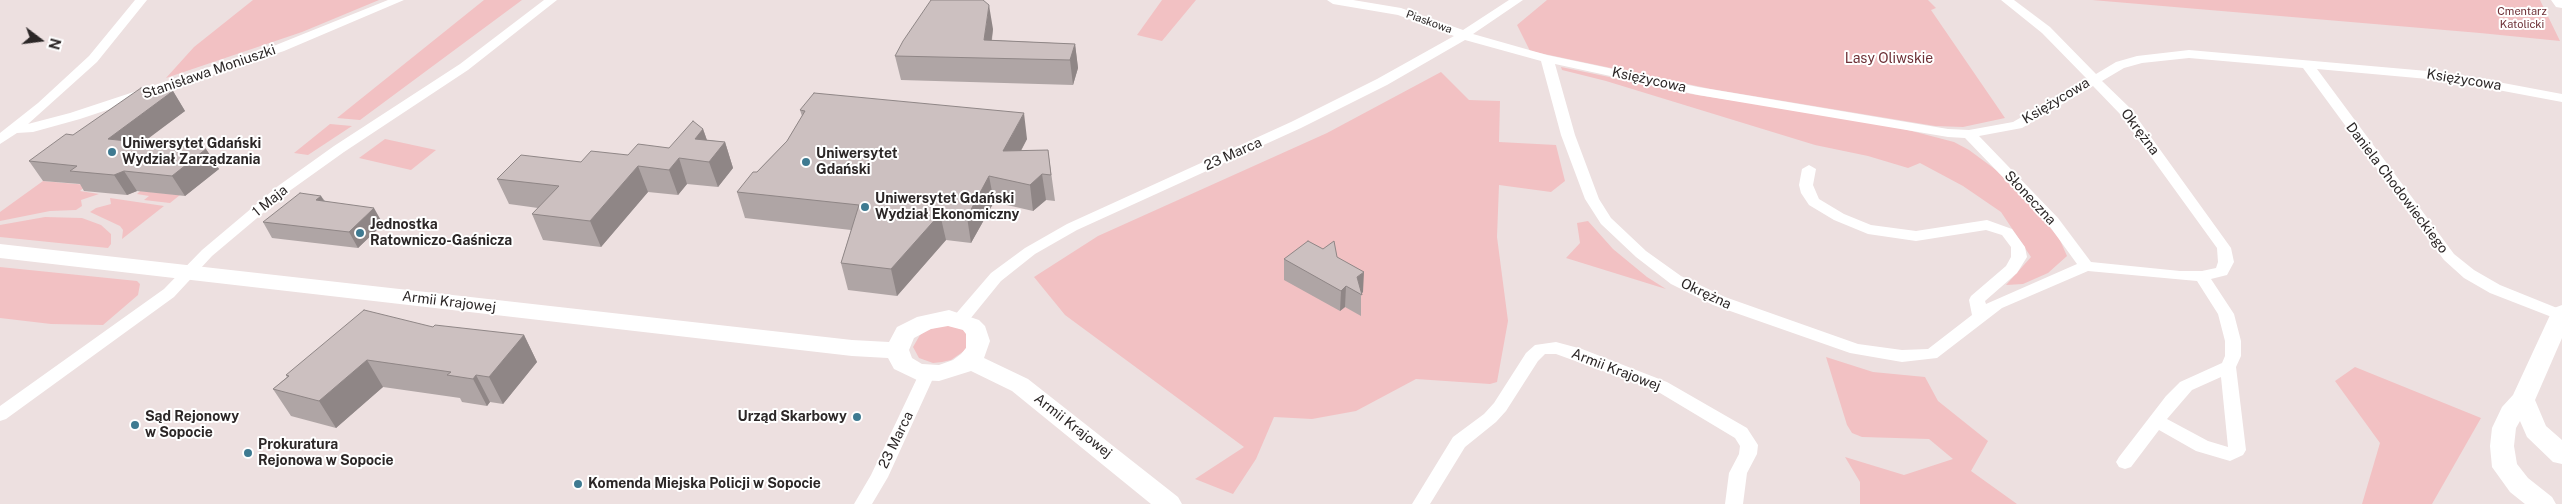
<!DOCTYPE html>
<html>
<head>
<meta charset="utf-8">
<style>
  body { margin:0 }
  #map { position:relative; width:2562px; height:504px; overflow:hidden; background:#ede0e0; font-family:"Public Sans",sans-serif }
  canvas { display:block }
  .north { position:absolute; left:15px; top:15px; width:50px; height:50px; -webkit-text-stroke:4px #fff; paint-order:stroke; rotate:105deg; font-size:14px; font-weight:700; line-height:20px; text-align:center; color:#2c2727 }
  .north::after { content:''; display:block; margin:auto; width:18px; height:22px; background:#2c2727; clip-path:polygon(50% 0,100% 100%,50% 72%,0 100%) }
</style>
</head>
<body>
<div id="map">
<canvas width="2562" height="504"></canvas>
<div class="north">N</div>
</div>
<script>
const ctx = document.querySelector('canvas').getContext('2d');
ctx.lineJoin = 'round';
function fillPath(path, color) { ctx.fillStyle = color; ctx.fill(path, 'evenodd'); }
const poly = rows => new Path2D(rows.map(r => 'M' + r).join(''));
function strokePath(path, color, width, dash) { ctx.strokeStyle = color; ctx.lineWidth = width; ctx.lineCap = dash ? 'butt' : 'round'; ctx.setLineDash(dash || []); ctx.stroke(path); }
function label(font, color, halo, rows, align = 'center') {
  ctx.font = font + ' "Public Sans",sans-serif'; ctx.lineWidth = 4; ctx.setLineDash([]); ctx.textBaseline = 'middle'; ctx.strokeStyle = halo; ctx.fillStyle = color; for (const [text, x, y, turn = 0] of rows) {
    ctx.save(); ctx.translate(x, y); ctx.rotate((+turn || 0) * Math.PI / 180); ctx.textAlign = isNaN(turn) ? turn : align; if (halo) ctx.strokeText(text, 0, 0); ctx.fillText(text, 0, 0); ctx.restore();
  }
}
fillPath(poly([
  [253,0,379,0,302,32,166,78,194,47],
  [484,0,522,0,360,120,337,118],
  [1162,0,1196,0,1162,41,1137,35],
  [1547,0,1928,0,1936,8,1931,10,2005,118,1963,127,1935,126,1711,89,1530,51,1517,25],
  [2092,0,2540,0,2560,41,2480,33],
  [1561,67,1691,94,1881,123,1954,142,1969,150,2007,178,2059,238,2067,256,2048,273,2023,284,2006,285,2031,257,2001,212,1963,186,1920,163,1908,168,1868,156,1815,145,1606,81,1562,70],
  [1441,72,1469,100,1500,101,1499,142,1556,145,1565,181,1551,192,1499,185,1497,237,1508,321,1497,382,1490,384,1416,379,1356,411,1312,419,1274,417,1256,459,1233,494,1195,479,1244,447,1065,315,1034,277,1098,236,1327,133],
  [330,124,352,126,308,155,294,153],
  [385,139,436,150,411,170,359,158],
  [43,181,87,185,80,191,99,194,81,200,82,206,76,210,50,211,0,221,0,212],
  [140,191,180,195,170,203,144,200,149,196,137,194],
  [110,198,164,206,122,239,123,230,120,226,90,212,96,208,111,204],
  [45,217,82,218,101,225,111,234,111,244,108,248,0,237,0,225],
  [1588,221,1613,249,1647,277,1666,289,1566,258,1580,243,1577,223],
  [0,267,137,281,140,284,138,295,103,325,51,324,0,318],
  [945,325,962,329,966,333,968,345,964,351,951,360,942,362,933,363,919,358,913,347,920,335,927,330],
  [1826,357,1873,372,1925,377,1938,401,1988,441,1971,471,2017,504,1860,504,1860,482,1845,457,1904,475,1953,459,1929,439,1862,437,1852,433,1847,425],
  [2355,367,2481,418,2432,504,2362,504,2380,443,2335,381]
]), '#f2c1c3');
fillPath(poly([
  [135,0,147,0,97,62,28,124,70,113,276,45,388,0,404,0,284,51,80,119,33,132,17,133,0,144,0,133,38,103,89,56,135,0],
  [544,0,557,0,468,70,344,152,288,192,212,256,174,297,6,419,0,421,0,406,164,289,202,250,278,186,334,146,460,64,544,0],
  [1327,0,1353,0,1401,8,1463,30,1509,0,1523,0,1473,34,1547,55,1698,87,1948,129,1969,130,2013,122,2087,79,2042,33,2001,0,2014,0,2050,27,2096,74,2116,62,2137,56,2189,50,2450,73,2562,94,2562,102,2450,81,2317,69,2454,254,2474,270,2500,285,2562,310,2562,321,2490,293,2464,278,2444,260,2303,68,2189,58,2142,63,2124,68,2102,81,2130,108,2231,248,2234,262,2227,275,2211,279,2234,314,2241,341,2241,356,2236,367,2246,450,2243,455,2230,461,2196,451,2159,430,2131,467,2125,469,2119,467,2116,462,2119,457,2166,396,2180,382,2222,363,2225,356,2225,341,2218,314,2197,281,2088,271,2002,308,1937,358,1902,362,1850,353,1713,305,1671,284,1636,257,1601,224,1585,199,1561,135,1541,61,1465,40,1387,85,1301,128,1077,230,1035,254,1001,281,966,324,954,324,952,320,954,316,991,273,1025,248,1067,224,1291,122,1377,79,1454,36,1398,15,1333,4,1327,0],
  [1555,64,1698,95,1948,137,1965,138,2048,224,2077,264,1986,304,1985,301,2017,273,2027,257,2025,247,2012,229,1987,220,1916,231,1871,225,1844,214,1819,199,1813,185,1816,169,1809,165,1802,169,1799,185,1801,193,1809,205,1834,220,1868,234,1916,241,1986,230,2002,235,2011,247,2011,257,2006,266,1971,296,1969,300,1972,315,1928,349,1902,350,1858,344,1725,297,1681,276,1646,251,1611,218,1599,199,1575,135,1555,64],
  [2093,86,2120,114,2217,248,2218,262,2216,268,2202,271,2180,271,2091,262,2058,218,1979,136,2022,128,2093,86],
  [2221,377,2228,447,2208,441,2167,419,2192,390,2221,377],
  [1556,342,1582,349,1667,382,1747,428,1758,445,1757,454,1747,473,1743,504,1725,504,1729,473,1739,454,1740,446,1735,438,1655,390,1556,354,1545,354,1538,361,1506,411,1496,422,1465,447,1430,504,1412,504,1453,437,1484,414,1494,403,1526,353,1535,345,1556,342],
  [927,368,933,370,935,374,888,477,872,504,854,504,871,475,919,374,921,370,927,368]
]), '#fff');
fillPath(poly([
  [2551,0,2562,0,2562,8,2556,7,2551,0],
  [0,244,852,340,889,342,897,327,917,317,949,310,979,320,985,326,990,341,984,358,1028,379,1178,497,1182,504,1151,504,1012,391,971,371,939,381,917,380,894,369,888,358,852,356,0,258,0,244],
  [948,326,963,330,966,334,966,348,961,354,953,360,939,365,922,364,912,358,909,350,914,338,931,329,948,326],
  [2562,305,2562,338,2535,400,2546,426,2562,440,2562,464,2553,462,2527,437,2520,421,2516,428,2514,446,2517,464,2528,478,2552,497,2556,504,2525,504,2510,492,2492,467,2490,446,2492,428,2502,407,2513,395,2551,313,2554,308,2562,305]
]), '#fff');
fillPath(poly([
  [993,29,992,40,1075,44,1078,68,1073,85,901,80,895,56],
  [173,91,185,111,142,142,206,149,219,169,185,196,137,191,127,195,84,191,80,184,43,181,29,161,73,135],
  [800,110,1027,139,1021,151,1048,150,1055,201,1046,200,1033,211,994,202,971,243,946,240,897,296,848,290,841,263,851,230,745,218,737,192,787,141,802,116],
  [703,129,707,140,725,142,733,168,718,187,687,184,678,195,648,192,601,247,543,240,532,214,538,208,509,204,497,179,581,162,628,155,669,148],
  [321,196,325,201,383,224,358,248,272,238,263,222],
  [1284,259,1363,292,1361,294,1361,316,1345,307,1340,311,1284,280],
  [433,327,524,335,537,362,503,404,490,402,487,406,462,402,460,398,383,387,336,428,291,416,273,389,287,377,286,375]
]), '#afa5a5');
fillPath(poly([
  [989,5,993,29,989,58,984,40],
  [1075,44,1078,68,1073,85,1070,60],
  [173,91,185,111,121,159,108,139],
  [1024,113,1027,139,1007,176,1003,151],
  [703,129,712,155,695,139],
  [725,142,733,168,718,187,709,162],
  [206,149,219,169,185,196,172,176],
  [679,158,687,184,678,195,669,170],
  [638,166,648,192,601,247,590,221],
  [124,171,137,191,127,195,114,175],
  [1042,174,1046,200,1033,211,1030,185],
  [989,176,994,202,971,243,967,217],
  [321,196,330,212,316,200],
  [374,208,383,224,358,248,349,232],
  [940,214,946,240,897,296,891,269],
  [1364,272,1363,292,1361,294,1357,277],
  [1346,286,1345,307,1340,311,1341,291],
  [524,335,537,362,503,404,489,377],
  [367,360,383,387,336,428,319,401],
  [476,375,490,402,487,406,473,379]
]), '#8f8686');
const building = poly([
  [931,0,983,0,989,5,984,40,1075,44,1070,60,895,56,903,41,931,0],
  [141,88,173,91,108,139,206,149,172,176,124,171,114,175,70,171,77,166,29,161,66,134,73,135,141,88],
  [814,93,1024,113,1003,151,1048,150,1051,175,1042,174,1030,185,989,176,967,217,940,214,891,269,841,263,859,205,737,192,753,172,757,172,787,141,805,111,800,110,814,93],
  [693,121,703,129,695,139,725,142,709,162,679,158,669,170,638,166,590,221,532,214,559,186,497,179,521,155,581,162,591,151,628,155,638,144,669,148,693,121],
  [300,193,321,196,316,200,374,208,349,232,263,222,300,193],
  [1308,241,1323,249,1334,241,1337,257,1364,272,1357,277,1362,295,1346,286,1341,291,1284,259,1308,241],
  [364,310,433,327,435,325,524,335,489,377,476,375,473,379,447,375,451,372,367,360,319,401,273,389,289,376,286,375,364,310]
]);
fillPath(building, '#ccc0c0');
strokePath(building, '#8f8686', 1);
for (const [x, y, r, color] of [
  [112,152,5,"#3e7a91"],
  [806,162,5,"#3e7a91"],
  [865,207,5,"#3e7a91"],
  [360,233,5,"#3e7a91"],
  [857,417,5,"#3e7a91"],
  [135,425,5,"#3e7a91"],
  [248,453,5,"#3e7a91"],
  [578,484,5,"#3e7a91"]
]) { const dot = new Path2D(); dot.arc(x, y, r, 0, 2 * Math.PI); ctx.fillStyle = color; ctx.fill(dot); strokePath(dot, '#fff', 2); }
label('11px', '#6e3137', '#fff', [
  ["Cmentarz",2522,12],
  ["Katolicki",2522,25]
]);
label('11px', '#2c2727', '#fff', [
  ["Piaskowa",1429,22,20]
]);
label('14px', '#6e3137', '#fff', [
  ["Lasy Oliwskie",1889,59]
]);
label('14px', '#2c2727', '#fff', [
  ["Stanisława Moniuszki",209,72,-19],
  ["Księżycowa",1649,80,12],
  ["Księżycowa",2464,80,9],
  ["Księżycowa",2056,101,-31],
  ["Okrężna",2140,132,53],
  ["23 Marca",1233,154,-24],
  ["Daniela Chodowieckiego",2397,188,53],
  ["Słoneczna",2030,198,47],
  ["1 Maja",270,201,-39],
  ["Okrężna",1706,294,25],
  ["Armii Krajowej",449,302,7],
  ["Armii Krajowej",1616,370,21],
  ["Armii Krajowej",1073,426,38],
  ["23 Marca",896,440,-64]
]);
label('bold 14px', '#2c2727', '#fff', [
  ["Uniwersytet Gdański",122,144],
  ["Wydział Zarządzania",122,160],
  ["Uniwersytet",816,154],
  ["Gdański",816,170],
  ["Uniwersytet Gdański",875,199],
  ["Wydział Ekonomiczny",875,215],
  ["Jednostka",370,225],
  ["Ratowniczo-Gaśnicza",370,241],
  ["Sąd Rejonowy",145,417],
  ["w Sopocie",145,433],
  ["Urząd Skarbowy",847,417,"right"],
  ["Prokuratura",258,445],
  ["Rejonowa w Sopocie",258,461],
  ["Komenda Miejska Policji w Sopocie",588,484]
], 'left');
</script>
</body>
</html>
